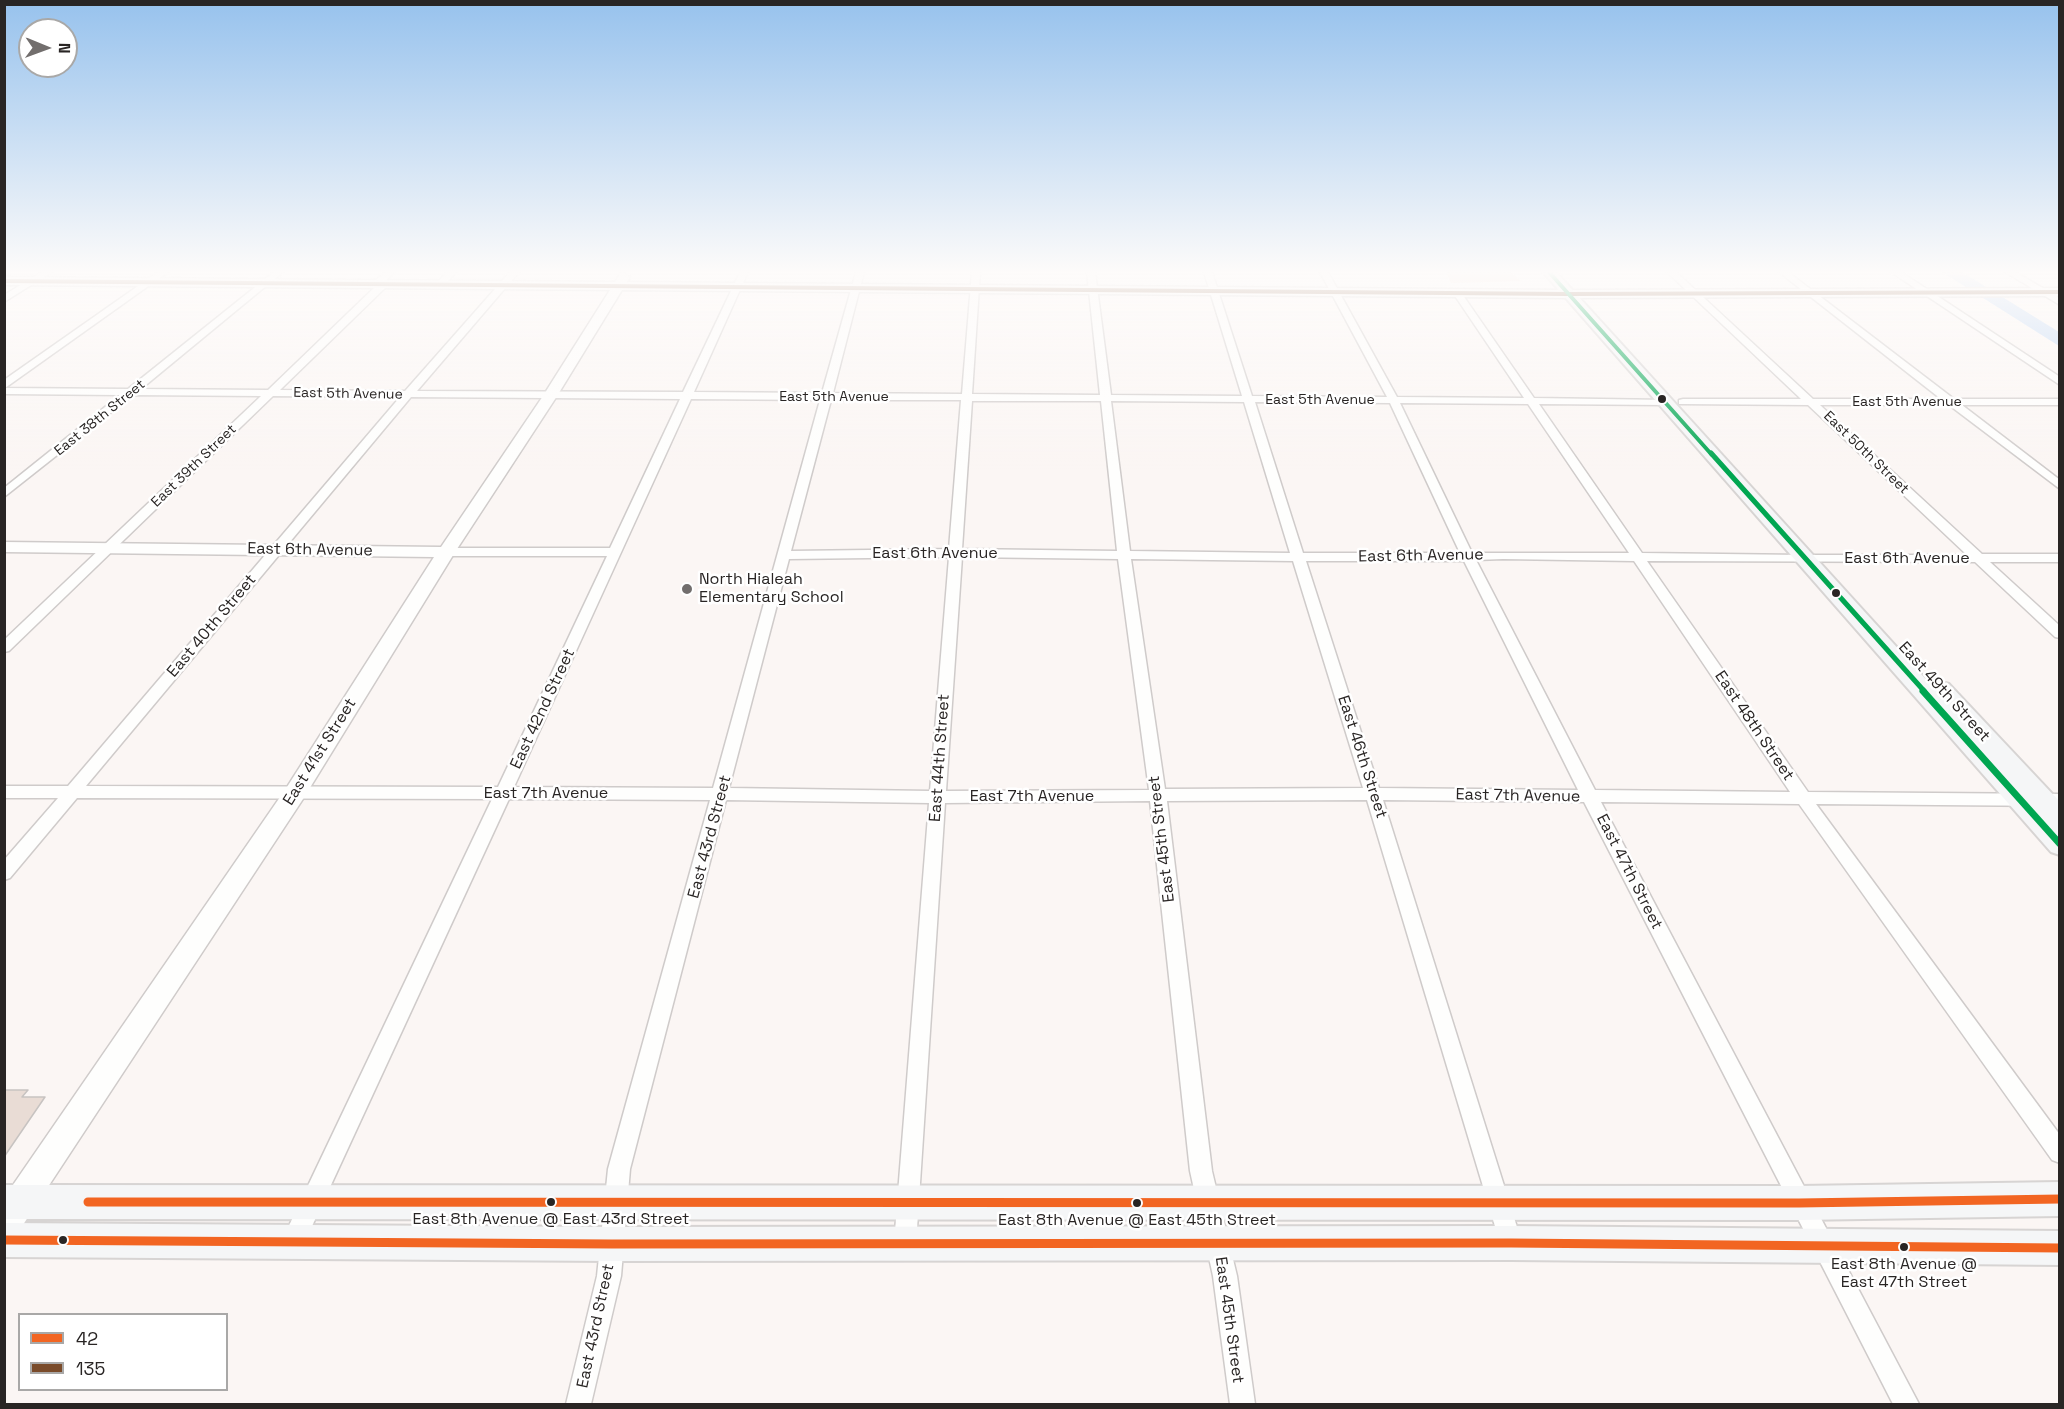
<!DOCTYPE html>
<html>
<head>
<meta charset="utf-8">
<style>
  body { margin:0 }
  #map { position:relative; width:2064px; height:1409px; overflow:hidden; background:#fbf6f4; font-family:"Space Grotesk",sans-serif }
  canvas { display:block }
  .frame { position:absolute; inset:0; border:6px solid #292524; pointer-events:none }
  .legend { position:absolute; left:18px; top:1313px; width:210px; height:78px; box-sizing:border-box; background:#fff; border:2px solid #a9a8a7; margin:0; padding:8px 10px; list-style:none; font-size:18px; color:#292524 }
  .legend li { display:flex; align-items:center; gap:12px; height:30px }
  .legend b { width:30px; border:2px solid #a9a8a7 }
  .north { position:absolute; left:18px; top:18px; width:60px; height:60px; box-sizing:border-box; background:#fff; border:2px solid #a9a8a7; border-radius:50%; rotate:91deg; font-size:16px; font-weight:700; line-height:24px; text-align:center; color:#292524 }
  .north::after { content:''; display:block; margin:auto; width:21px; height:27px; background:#726e6d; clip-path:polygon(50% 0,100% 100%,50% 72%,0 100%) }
</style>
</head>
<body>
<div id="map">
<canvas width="2064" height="1409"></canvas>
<div class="frame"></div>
<ul class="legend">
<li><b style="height:8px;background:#f26522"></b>42</li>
<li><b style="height:8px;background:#7a4b2a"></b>135</li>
</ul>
<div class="north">N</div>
</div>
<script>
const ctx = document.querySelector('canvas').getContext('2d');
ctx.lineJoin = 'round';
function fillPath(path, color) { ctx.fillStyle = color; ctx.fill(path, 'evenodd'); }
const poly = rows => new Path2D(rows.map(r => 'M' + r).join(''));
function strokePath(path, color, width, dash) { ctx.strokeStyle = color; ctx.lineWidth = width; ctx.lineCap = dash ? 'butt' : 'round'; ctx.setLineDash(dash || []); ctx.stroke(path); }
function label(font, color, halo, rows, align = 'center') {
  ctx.font = font + ' "Space Grotesk",sans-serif'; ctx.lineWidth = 5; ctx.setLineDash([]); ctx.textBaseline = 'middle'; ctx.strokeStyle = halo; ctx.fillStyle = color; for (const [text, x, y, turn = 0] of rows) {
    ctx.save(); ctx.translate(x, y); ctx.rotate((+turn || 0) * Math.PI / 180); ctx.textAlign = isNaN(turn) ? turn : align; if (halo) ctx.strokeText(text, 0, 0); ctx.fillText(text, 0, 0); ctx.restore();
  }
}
fillPath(poly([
  [1446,272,1510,272,1521,281,1451,283]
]), '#f7ded4');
fillPath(poly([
  [1942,272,1962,272,2059,332,2059,346]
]), '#bdd6f5');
const building = poly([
  [4,1090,28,1090,22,1097,45,1097,4,1157,4,1090]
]);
fillPath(building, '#e9dcd5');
strokePath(building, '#c7c3c1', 1.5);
const street = poly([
  [42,272,52,272,4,302,4,295,42,272],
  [158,272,168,272,5,388,128,389,274,272,283,272,141,389,268,390,376,286,373,284,374,282,385,272,394,272,384,283,387,285,386,287,280,390,405,391,510,272,519,272,417,391,683,392,740,272,748,272,694,392,822,393,856,272,864,272,833,393,962,394,972,272,980,272,972,394,1100,395,1087,272,1095,272,1111,395,1242,396,1204,272,1212,272,1252,396,1387,397,1320,272,1328,272,1397,397,1524,398,1453,293,1457,290,1460,291,1534,398,1668,400,1668,404,1664,405,1539,404,1642,553,1803,555,1967,555,1808,405,1679,404,1679,400,1683,399,1801,399,1667,272,1676,272,1813,399,1941,399,1779,272,1788,272,1954,399,2060,399,2060,405,1962,405,2060,480,2060,489,1949,405,1820,405,1982,554,2060,554,2060,562,1990,562,2060,626,2060,638,2055,637,1975,562,1647,561,1808,792,2060,794,2060,806,1816,804,2060,1135,2060,1163,2052,1160,1799,804,1601,802,1919,1404,1893,1404,1584,802,1383,800,1522,1243,1519,1251,1511,1254,1503,1251,1500,1243,1367,800,1167,801,1212,1171,1237,1276,1255,1404,1230,1404,1213,1276,1190,1171,1150,801,945,803,916,1244,913,1252,905,1255,897,1252,894,1244,929,803,726,800,630,1169,621,1276,591,1404,566,1404,597,1276,608,1169,710,800,509,799,301,1250,293,1253,285,1250,282,1242,285,1234,492,799,77,798,10,878,4,880,4,860,58,798,4,798,4,786,68,786,400,397,273,396,9,651,4,652,4,640,261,396,133,395,4,497,4,488,120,395,4,394,4,380,158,272],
  [411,397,680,399,610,548,446,548,440,552,446,556,607,556,498,787,86,786,411,397],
  [691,399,820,400,713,788,514,787,691,399],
  [831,400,961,400,949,549,791,551,831,400],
  [972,401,1101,401,1117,551,962,549,972,401],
  [1111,401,1244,402,1290,553,1130,551,1111,401],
  [1255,402,1390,403,1460,553,1303,553,1255,402],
  [1400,403,1528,404,1629,553,1472,553,1400,403],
  [949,557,930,791,729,788,789,559,949,557],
  [962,557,1118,559,1149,790,946,791,962,557],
  [1131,559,1293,561,1363,788,1165,789,1131,559],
  [1503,559,1634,561,1790,792,1595,790,1476,560,1503,559],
  [1306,561,1464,561,1578,790,1379,788,1306,561],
  [447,272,456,272,443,287,437,287,437,283,447,272],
  [1891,272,1901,272,2060,377,2060,385,1891,272],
  [2005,272,2015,272,2060,298,2060,305,2005,272]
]);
const secondary = poly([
  [624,273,630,277,627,282,1568,290,2060,288,2060,296,1568,298,622,290,557,396,455,552,303,799,15,1237,4,1242,4,1198,287,787,434,557,4,552,4,542,441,547,543,396,610,290,4,285,4,277,615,282,620,274,624,273]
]);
const primary = poly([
  [1543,272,1556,272,1932,686,1941,682,1949,684,2060,802,2060,855,2051,852,1543,272],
  [2060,1182,2060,1216,1799,1220,4,1219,4,1185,1799,1186,2060,1182],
  [4,1223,612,1227,1511,1226,2060,1231,2060,1265,1511,1260,612,1261,4,1257,4,1223]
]);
strokePath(street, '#cfcbca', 3);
strokePath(secondary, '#cfcbca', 3);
strokePath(primary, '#d7d4d3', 4);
fillPath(street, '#fefefd');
fillPath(secondary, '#fefefd');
fillPath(primary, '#f5f6f7');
strokePath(poly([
  [88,1202,1799,1203,2060,1199],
  [4,1240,612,1244,1511,1243,2060,1248]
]), '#f26522', 9);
strokePath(poly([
  [4,281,1568,294,2060,292]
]), '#7a4b2a', 4);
strokePath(poly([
  [1549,272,1712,455]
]), '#00a651', 4);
strokePath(poly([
  [1711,453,1925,692]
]), '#00a651', 5);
strokePath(poly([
  [1923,691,2060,844]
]), '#00a651', 7);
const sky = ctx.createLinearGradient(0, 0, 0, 469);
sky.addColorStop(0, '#97c2ed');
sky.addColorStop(0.58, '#fdfbfa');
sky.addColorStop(1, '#fdfbfa00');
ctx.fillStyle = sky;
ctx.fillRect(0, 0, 2064, 469);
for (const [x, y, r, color] of [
  [1662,399,5,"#292524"],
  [687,589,6,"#726e6d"],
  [1836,593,5,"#292524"],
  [551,1202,5,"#292524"],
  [1137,1203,5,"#292524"],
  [63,1240,5,"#292524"],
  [1904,1247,5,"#292524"]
]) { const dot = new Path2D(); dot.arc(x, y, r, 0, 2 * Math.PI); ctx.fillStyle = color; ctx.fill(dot); strokePath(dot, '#fff', 2); }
label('14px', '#292524', '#fff', [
  ["East 5th Avenue",348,394,1],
  ["East 5th Avenue",834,397],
  ["East 5th Avenue",1320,400],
  ["East 5th Avenue",1907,402],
  ["East 38th Street",100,418,-39],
  ["East 50th Street",1866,453,44],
  ["East 39th Street",194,466,-44]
]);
label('16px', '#292524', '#fff', [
  ["East 6th Avenue",310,550,1],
  ["East 6th Avenue",935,554],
  ["East 6th Avenue",1421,556,-1],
  ["East 6th Avenue",1907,559],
  ["East 40th Street",212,626,-50],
  ["East 49th Street",1944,692,48],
  ["East 42nd Street",543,709,-65],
  ["East 48th Street",1754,726,56],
  ["East 41st Street",320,752,-58],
  ["East 46th Street",1362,757,72],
  ["East 44th Street",940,758,-86],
  ["East 7th Avenue",546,794],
  ["East 7th Avenue",1518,796,1],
  ["East 7th Avenue",1032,797],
  ["East 43rd Street",710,837,-75],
  ["East 45th Street",1162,839,-97],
  ["East 47th Street",1629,872,63],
  ["East 45th Street",1229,1320,82],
  ["East 43rd Street",596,1326,-78]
]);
label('16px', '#292524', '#fff', [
  ["North Hialeah",699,580],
  ["Elementary School",699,598]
], 'left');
label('16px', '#292524', '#fff', [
  ["East 8th Avenue @ East 43rd Street",551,1220],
  ["East 8th Avenue @ East 45th Street",1137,1221],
  ["East 8th Avenue @",1904,1265],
  ["East 47th Street",1904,1283]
]);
</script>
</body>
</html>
